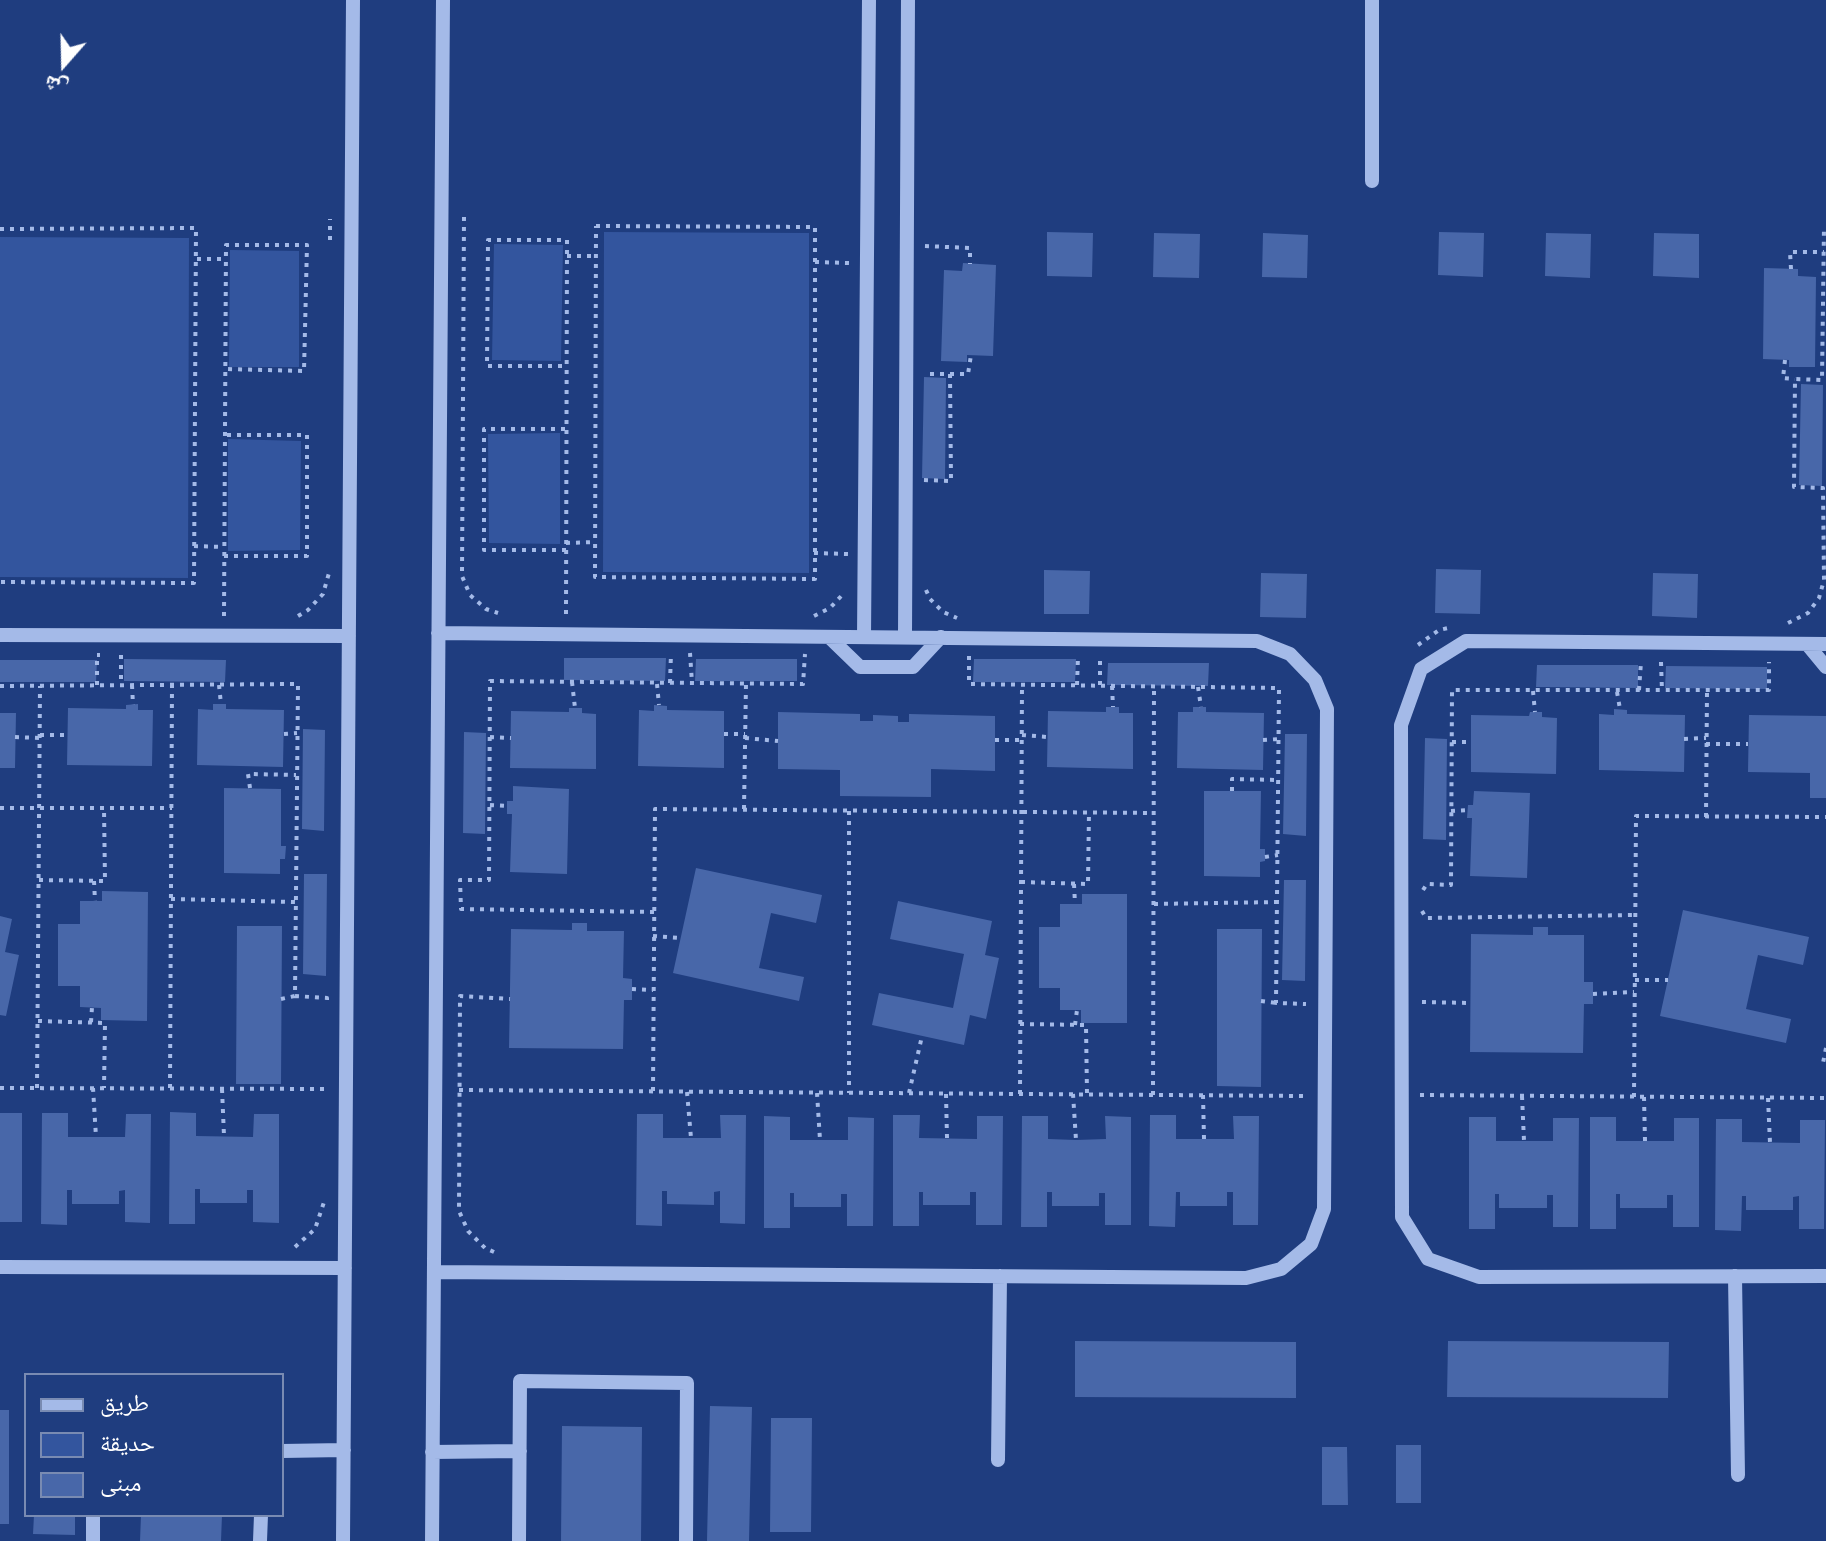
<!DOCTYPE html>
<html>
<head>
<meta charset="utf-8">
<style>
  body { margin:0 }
  #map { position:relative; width:1826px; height:1541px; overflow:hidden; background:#1f3d7f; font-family:"PT Sans Narrow","Noto Naskh Arabic",sans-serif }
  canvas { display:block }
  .legend { position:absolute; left:24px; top:1373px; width:260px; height:144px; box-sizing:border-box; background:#1f3d7f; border:2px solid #798bb2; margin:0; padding:10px 14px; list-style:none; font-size:24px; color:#fff }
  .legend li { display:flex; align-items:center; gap:16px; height:40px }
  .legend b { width:40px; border:2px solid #798bb2 }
  .north { position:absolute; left:24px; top:24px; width:80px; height:80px; -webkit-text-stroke:6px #1f3d7f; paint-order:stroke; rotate:200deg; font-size:22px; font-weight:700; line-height:32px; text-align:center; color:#fff }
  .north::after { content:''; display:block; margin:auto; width:28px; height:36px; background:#fff; clip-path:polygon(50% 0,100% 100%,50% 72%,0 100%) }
</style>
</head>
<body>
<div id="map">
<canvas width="1826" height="1541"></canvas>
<ul class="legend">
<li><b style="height:10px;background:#a4bae8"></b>طريق</li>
<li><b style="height:22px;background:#33559e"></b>حديقة</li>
<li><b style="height:22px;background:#4867a9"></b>مبنى</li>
</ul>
<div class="north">ش</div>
</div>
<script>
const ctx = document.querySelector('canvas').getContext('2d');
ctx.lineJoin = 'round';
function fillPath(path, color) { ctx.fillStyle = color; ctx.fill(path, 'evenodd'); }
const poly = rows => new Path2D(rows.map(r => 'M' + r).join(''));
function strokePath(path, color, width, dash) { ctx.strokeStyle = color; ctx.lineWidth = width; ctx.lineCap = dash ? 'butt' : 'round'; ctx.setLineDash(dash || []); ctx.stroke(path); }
fillPath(poly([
  [604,232,809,233,809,573,603,572],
  [0,237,189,238,188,578,0,577],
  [494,244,563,245,561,361,492,360],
  [230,250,299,251,299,367,229,367],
  [560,433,560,544,489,543,488,434],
  [228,439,301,441,300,550,228,551]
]), '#33559e');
fillPath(poly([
  [1047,232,1093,233,1092,277,1047,276],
  [1439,232,1484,233,1483,277,1438,275],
  [1154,233,1200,234,1199,278,1153,277],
  [1263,233,1308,235,1307,278,1262,277],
  [1546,233,1591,234,1590,278,1545,276],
  [1654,233,1699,234,1699,278,1653,276],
  [963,263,996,265,993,356,967,355,967,362,941,361,944,270,962,271],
  [1764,268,1798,269,1798,276,1816,277,1815,367,1789,367,1789,360,1763,359],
  [924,377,946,378,945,479,922,478],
  [1801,384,1823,385,1822,486,1799,485],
  [1436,569,1481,570,1480,614,1435,613],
  [1044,570,1090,571,1089,614,1044,614],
  [1261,573,1307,574,1306,618,1260,617],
  [1653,573,1698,574,1697,618,1652,616],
  [564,658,666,658,665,681,564,680],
  [124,659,226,660,225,682,124,681],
  [696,659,797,659,797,681,695,681],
  [974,659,1076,659,1075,682,973,682],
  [0,660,97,660,96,682,0,682],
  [1108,663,1209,663,1208,686,1107,685],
  [1537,665,1638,665,1638,688,1536,687],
  [1666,666,1767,667,1767,689,1665,688],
  [138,704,138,710,153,710,152,766,67,765,68,708,126,709,126,705],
  [213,704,226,704,226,709,284,710,283,767,197,765,198,709,213,710],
  [654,705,667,706,667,710,724,711,724,768,638,766,639,710,654,711],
  [1106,707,1119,707,1119,713,1133,713,1133,769,1047,767,1048,711,1106,712],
  [1193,707,1206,707,1206,712,1264,713,1263,770,1177,768,1178,712,1193,712],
  [569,708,582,708,582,713,596,714,596,769,510,768,511,711,569,712],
  [1614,709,1627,710,1627,714,1685,715,1684,772,1599,770,1599,714,1614,715],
  [778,712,860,714,860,721,873,721,873,715,898,716,898,722,909,722,909,714,995,716,995,771,931,769,931,797,840,796,840,770,778,769],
  [1530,712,1542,712,1542,717,1557,718,1556,774,1471,772,1471,715,1529,716],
  [0,713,16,713,15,768,0,768],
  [1749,715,1826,716,1826,798,1810,798,1810,773,1748,772],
  [303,729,325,730,324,831,302,829],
  [464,732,486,733,485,834,463,833],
  [1285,734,1307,734,1306,836,1283,834],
  [1425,738,1447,739,1446,840,1423,839],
  [513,786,569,789,567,874,510,872,512,814,507,814,507,801,513,801],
  [224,788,281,789,281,846,286,846,285,859,280,859,280,874,224,873],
  [1204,791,1261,791,1260,849,1265,849,1265,861,1260,862,1260,877,1204,876],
  [1474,791,1530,793,1527,878,1470,876,1472,818,1467,818,1468,805,1473,805],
  [696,868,822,895,816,923,771,913,759,968,804,977,799,1001,673,973],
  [304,874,327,874,326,976,303,974],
  [1284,880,1306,880,1305,981,1282,980],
  [102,891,148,892,147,1021,101,1020,101,1008,80,1007,80,986,58,986,58,924,80,924,80,901,102,901],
  [1082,894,1127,894,1127,1023,1081,1023,1081,1010,1060,1010,1060,988,1039,988,1039,927,1060,927,1060,904,1082,904],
  [898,901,992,921,985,955,999,958,986,1019,970,1015,964,1045,872,1025,879,993,953,1008,964,954,890,939],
  [1683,910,1809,937,1803,965,1758,955,1746,1009,1791,1019,1786,1043,1660,1016],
  [0,916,12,919,5,952,19,955,6,1016,0,1015],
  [572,923,587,923,587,931,624,931,623,978,632,979,632,1000,624,1000,623,1049,509,1048,511,929,572,930],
  [237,926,282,926,281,1084,236,1084],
  [1533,927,1548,927,1548,935,1584,935,1584,982,1593,982,1593,1004,1584,1004,1583,1053,1470,1052,1471,934,1533,935],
  [1217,929,1262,929,1261,1087,1217,1086],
  [170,1112,196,1113,196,1136,253,1137,254,1114,279,1114,279,1223,253,1222,253,1190,247,1190,247,1203,200,1203,200,1189,195,1189,195,1224,169,1224],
  [0,1113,22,1113,22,1222,0,1222],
  [42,1113,68,1113,68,1137,125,1137,126,1114,151,1114,150,1223,125,1222,125,1190,119,1191,119,1204,72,1204,72,1190,67,1190,67,1225,41,1224],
  [637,1114,663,1114,663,1138,721,1138,720,1115,746,1115,745,1224,720,1223,720,1191,714,1192,714,1205,667,1204,667,1191,662,1191,662,1226,636,1225],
  [893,1115,920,1115,919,1138,977,1139,977,1116,1003,1116,1002,1225,976,1225,976,1192,970,1192,970,1205,923,1205,923,1192,919,1192,919,1226,893,1226],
  [1150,1115,1176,1115,1176,1139,1234,1139,1233,1116,1259,1116,1258,1225,1233,1225,1233,1192,1227,1192,1227,1206,1180,1206,1180,1192,1176,1192,1175,1227,1149,1226],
  [764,1116,790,1117,790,1140,848,1140,848,1117,874,1118,873,1226,847,1226,847,1194,841,1194,841,1207,794,1207,794,1193,790,1193,790,1228,764,1228],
  [1022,1116,1048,1116,1048,1139,1076,1140,1106,1139,1105,1116,1131,1117,1131,1225,1105,1225,1105,1193,1099,1193,1099,1206,1052,1206,1052,1192,1047,1192,1047,1227,1021,1227],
  [1469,1117,1496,1117,1496,1141,1553,1141,1553,1118,1579,1118,1578,1227,1553,1227,1553,1195,1547,1195,1547,1208,1499,1208,1499,1194,1495,1194,1495,1229,1469,1229],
  [1590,1117,1616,1117,1616,1141,1674,1141,1674,1118,1699,1118,1699,1227,1673,1227,1673,1195,1667,1195,1667,1208,1620,1208,1620,1194,1616,1194,1616,1229,1590,1229],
  [1716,1119,1742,1119,1742,1142,1800,1143,1800,1120,1825,1120,1824,1229,1799,1229,1799,1196,1793,1197,1793,1210,1746,1210,1746,1196,1742,1196,1741,1231,1715,1230],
  [1075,1341,1296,1342,1296,1398,1075,1397],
  [1448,1341,1669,1342,1668,1398,1447,1397],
  [710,1406,752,1407,749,1541,707,1541],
  [0,1410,9,1410,9,1524,0,1524],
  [771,1418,812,1418,811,1532,770,1532],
  [562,1426,642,1427,641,1541,561,1541],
  [1396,1445,1421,1445,1421,1503,1396,1503],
  [1322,1447,1347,1447,1348,1505,1322,1505],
  [34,1515,75,1515,75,1535,33,1534],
  [141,1515,222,1515,221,1541,140,1541]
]), '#4867a9');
strokePath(poly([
  [464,217,462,576,470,595,486,609,498,613],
  [596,226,815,227,815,579,595,577,596,226],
  [0,229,196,228,194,583,0,582],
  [330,240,330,219],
  [925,246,970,248,970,264],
  [567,256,595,256],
  [197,259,226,259],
  [815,262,849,263],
  [1791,269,1790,252,1824,252],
  [1785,360,1783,378,1795,379],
  [950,374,968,374,971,355],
  [924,480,951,481,950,374,925,374],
  [566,543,595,542],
  [194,546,224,547],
  [566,550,484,550,484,429,567,429],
  [814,553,848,554],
  [224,556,307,556,307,435,226,435],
  [926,590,930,599,943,612,957,618],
  [566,614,567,240,488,240,487,366,567,366],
  [224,616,226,245,307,245,304,371,226,369],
  [298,616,308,610,323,594,329,573],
  [814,616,830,608,845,592],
  [1788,623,1808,613,1819,598,1824,580,1823,488,1794,487,1795,379,1822,380,1824,227],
  [1418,645,1439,630,1448,628],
  [690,653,692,683],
  [121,655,121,685],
  [969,656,969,684,1279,688,1276,1003,1306,1004],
  [1661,662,1662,691],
  [572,682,575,708],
  [670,683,671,653],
  [657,684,659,705],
  [97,685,97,655,100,655],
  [132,685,133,705],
  [219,685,221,704],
  [1077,685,1078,656],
  [1100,685,1100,658],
  [0,686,298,684,295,996,327,998,327,1001],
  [1112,686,1113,707],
  [1198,687,1201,707],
  [1639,690,1641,662],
  [1533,691,1535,712],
  [1617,692,1620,709],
  [284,734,297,733],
  [724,734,745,734],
  [40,735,67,735],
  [1022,735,1047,737],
  [15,737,40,738],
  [490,737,511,738],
  [745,738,778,741],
  [1684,739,1706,738],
  [995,740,1021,740],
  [1263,740,1279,739],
  [1452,742,1471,742],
  [1706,744,1748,744],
  [250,788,248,774,296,775],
  [1232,791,1232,779,1278,780],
  [490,805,507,806],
  [0,808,172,808],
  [744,809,746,683],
  [849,811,849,1093],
  [1451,811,1468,810],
  [1706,817,1707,691],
  [1265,857,1278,855],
  [39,880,105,881,104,808],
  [94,881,95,901],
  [1021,882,1088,884,1089,812],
  [1074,884,1075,904],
  [1423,890,1427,884,1451,885,1452,690,1769,690,1769,662],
  [171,899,296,902],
  [1154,904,1278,902],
  [1422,911,1426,918,1635,915],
  [654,912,461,909,460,880,489,880,490,681,803,684,805,654],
  [653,936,681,938],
  [1635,980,1668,980],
  [632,989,653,990],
  [1593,994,1634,992],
  [281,999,295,996],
  [1261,1001,1276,1003],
  [1422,1002,1471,1003],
  [38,1021,105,1023,104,1088],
  [91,1022,92,1007],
  [1020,1024,1086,1025,1087,1094],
  [1075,1025,1077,1010],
  [1826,1048,1823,1063,1826,1064],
  [0,1088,325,1089],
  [37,1088,40,686],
  [93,1088,96,1137],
  [170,1088,172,685],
  [222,1089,224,1136],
  [459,1090,1305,1096],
  [653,1091,655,809,1155,813],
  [687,1092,691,1138],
  [817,1093,820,1140],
  [909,1093,922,1036],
  [946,1094,947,1138],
  [1020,1094,1022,685],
  [1073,1094,1076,1140],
  [1153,1095,1154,686],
  [1203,1095,1204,1139],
  [1420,1095,1826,1098],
  [1522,1096,1524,1141],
  [1634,1097,1636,816,1826,817],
  [1644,1097,1645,1141],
  [1768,1098,1770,1143],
  [295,1247,315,1229,324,1202],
  [494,1252,485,1248,468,1231,459,1211,460,996,510,999]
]), '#a4bae8', 4, [4, 6]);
strokePath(poly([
  [1372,181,1372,0],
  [0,635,349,636],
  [905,636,908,0],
  [829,637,860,667,913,667,941,637],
  [864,637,869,0],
  [1807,644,1826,667],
  [1826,644,1466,641,1421,669,1401,725,1402,1217,1428,1259,1479,1277,1826,1276],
  [0,1267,345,1268],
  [434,1272,1246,1278,1281,1269,1311,1244,1324,1209,1327,709,1315,680,1290,654,1257,641,438,633],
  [1735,1276,1738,1475],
  [282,1451,344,1450],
  [432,1452,520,1451],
  [998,1460,1000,1276],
  [93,1541,93,1515],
  [260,1541,261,1515],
  [343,1541,353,0],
  [432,1541,443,0],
  [519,1541,520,1381,687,1383,686,1541]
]), '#a4bae8', 14);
</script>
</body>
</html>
